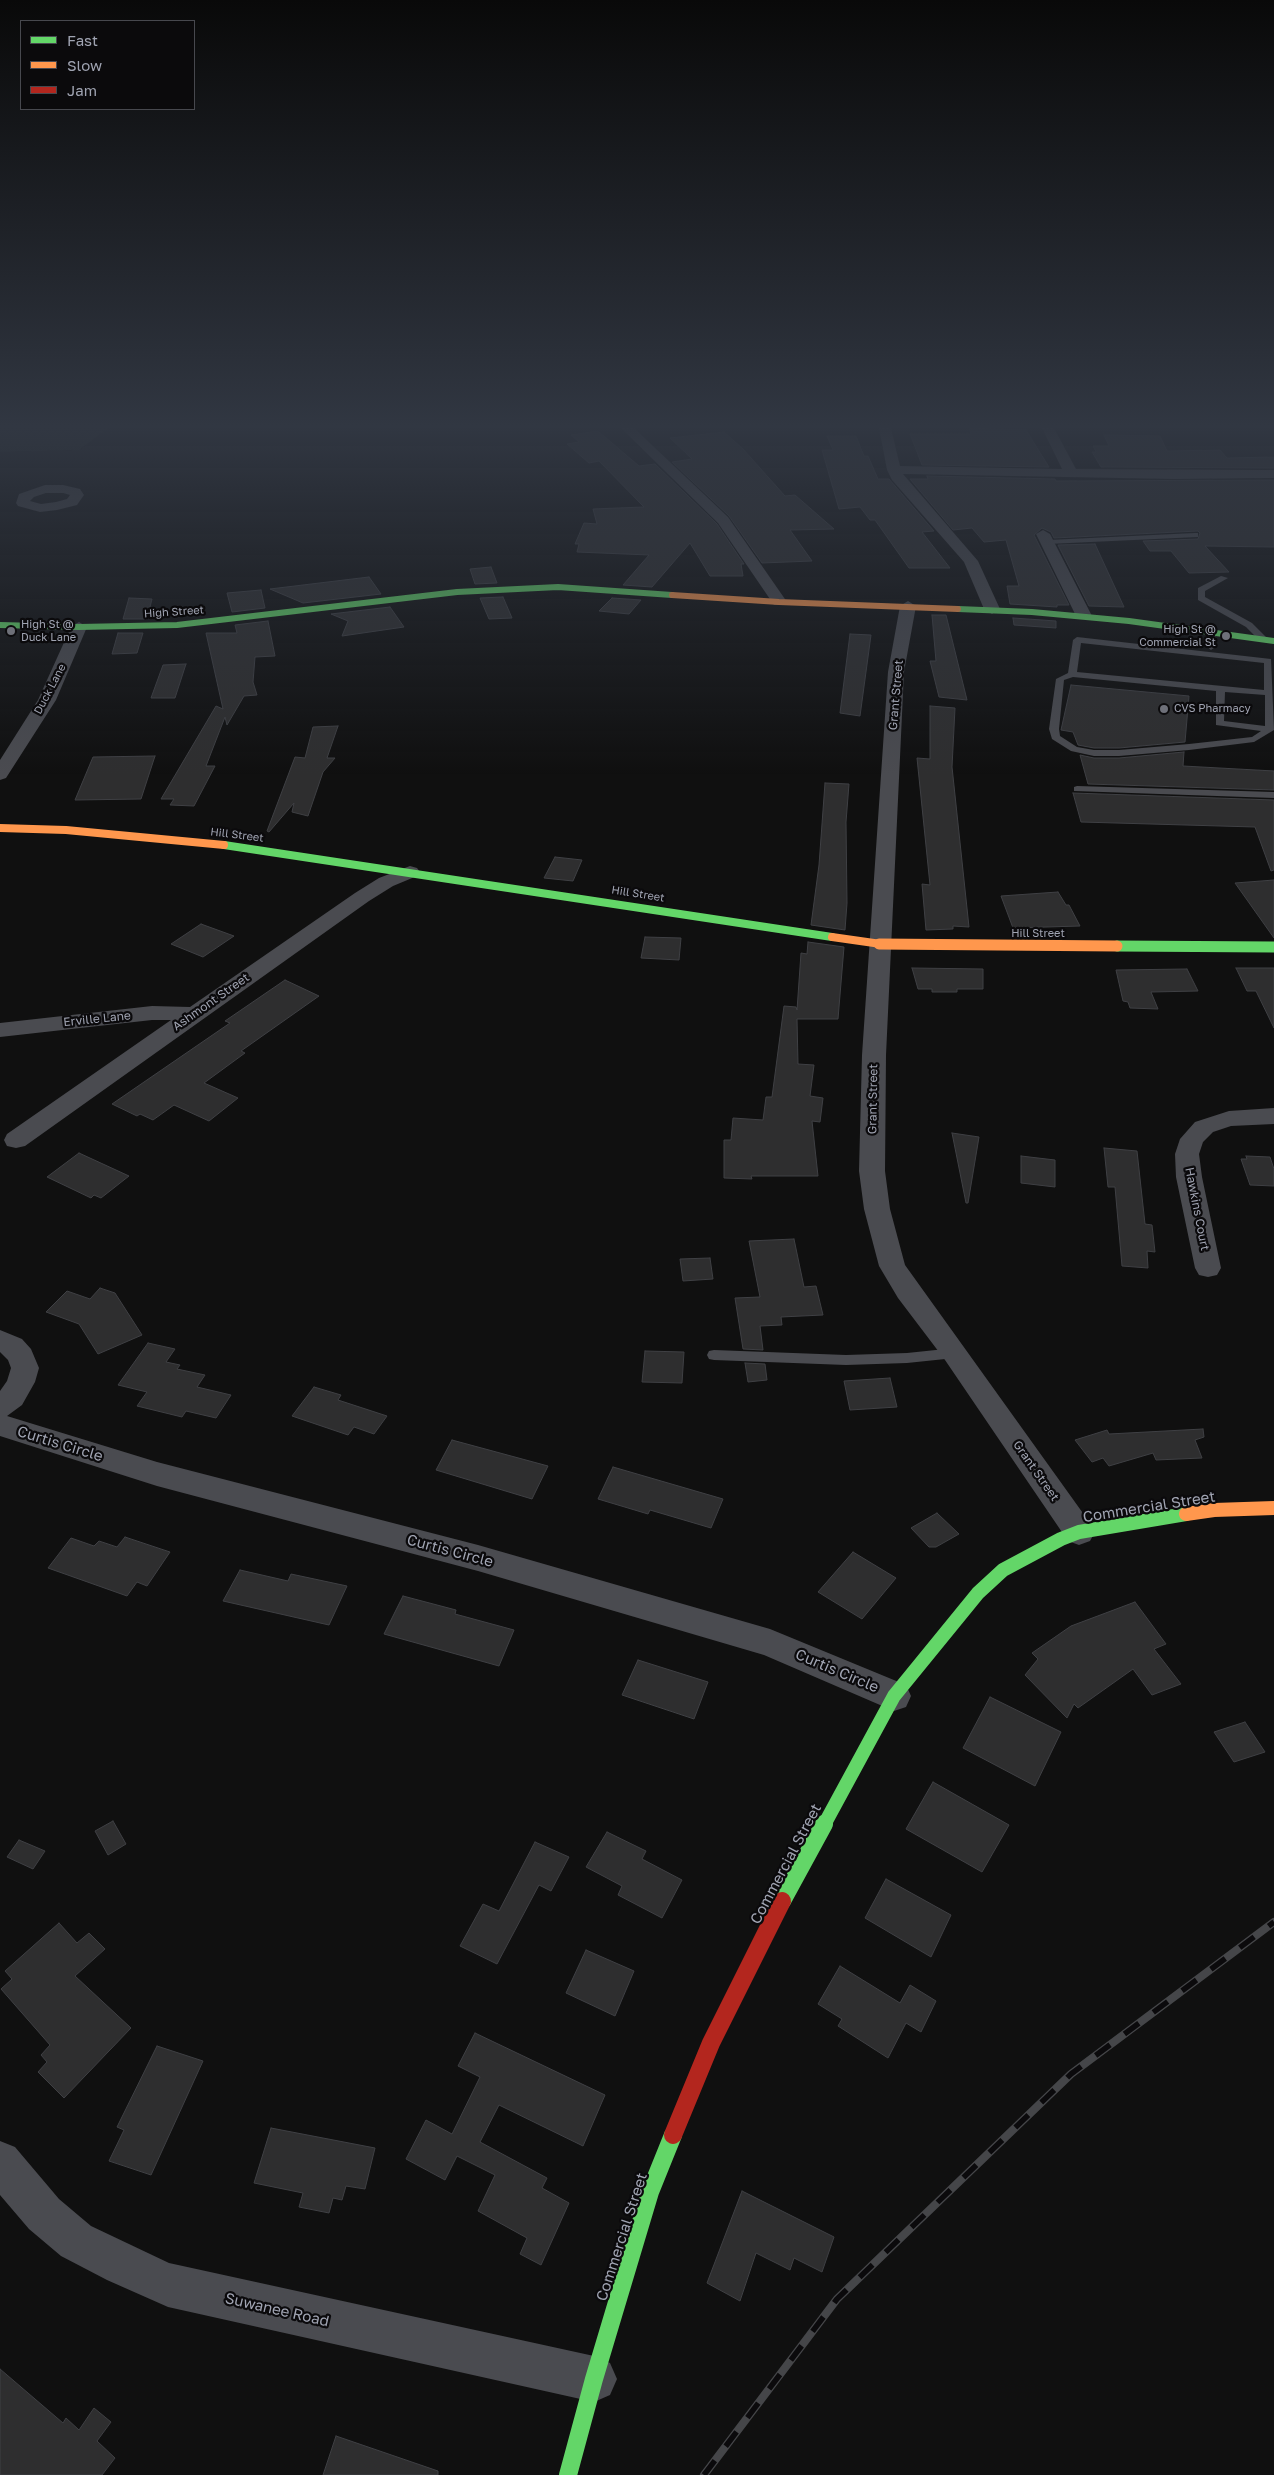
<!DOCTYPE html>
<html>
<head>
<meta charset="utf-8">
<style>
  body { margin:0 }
  #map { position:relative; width:1274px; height:2475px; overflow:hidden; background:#101010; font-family:"Golos Text",sans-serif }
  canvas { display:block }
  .legend { position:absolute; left:20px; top:20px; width:175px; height:90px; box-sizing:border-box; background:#0b0a0c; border:1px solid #47484e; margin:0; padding:6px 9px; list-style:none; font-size:15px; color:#a0a4b2 }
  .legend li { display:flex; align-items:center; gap:10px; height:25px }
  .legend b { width:25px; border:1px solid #47484e }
</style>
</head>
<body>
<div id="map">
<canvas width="1274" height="2475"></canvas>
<ul class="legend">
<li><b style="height:6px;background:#63d668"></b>Fast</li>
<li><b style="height:6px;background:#ff974d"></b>Slow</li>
<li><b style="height:6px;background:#b3261e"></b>Jam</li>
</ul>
</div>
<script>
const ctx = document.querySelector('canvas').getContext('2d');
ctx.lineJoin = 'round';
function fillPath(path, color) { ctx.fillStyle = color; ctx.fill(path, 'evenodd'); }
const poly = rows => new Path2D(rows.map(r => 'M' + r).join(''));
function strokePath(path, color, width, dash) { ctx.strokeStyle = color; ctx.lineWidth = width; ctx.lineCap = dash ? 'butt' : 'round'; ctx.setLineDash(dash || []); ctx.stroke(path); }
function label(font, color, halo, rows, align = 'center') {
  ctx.font = font + ' "Golos Text",sans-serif'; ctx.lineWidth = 4.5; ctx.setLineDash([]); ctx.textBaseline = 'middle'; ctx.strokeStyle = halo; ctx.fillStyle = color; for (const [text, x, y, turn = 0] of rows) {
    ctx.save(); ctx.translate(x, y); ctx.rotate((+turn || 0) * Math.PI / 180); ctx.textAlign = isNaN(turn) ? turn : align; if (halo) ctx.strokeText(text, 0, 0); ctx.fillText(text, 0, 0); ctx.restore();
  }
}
fillPath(poly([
  [0,428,108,428,79,450,0,452]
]), '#1a201b');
const building = poly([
  [969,428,1026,430,1049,467,922,465,910,434,971,434,969,428],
  [598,431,639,466,655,464,717,524,744,564,741,564,743,576,710,576,690,543,652,587,623,585,649,555,577,552,579,544,575,544,584,523,597,524,593,509,644,507,599,461,589,463,567,444,579,442,571,435,598,431],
  [724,432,743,449,785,496,795,495,834,529,790,530,812,561,762,563,729,516,672,462,692,459,670,438,724,432],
  [1104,435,1160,436,1167,451,1220,450,1227,458,1274,457,1274,468,1101,467,1092,452,1096,452,1093,446,1109,446,1104,435],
  [827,436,856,436,864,456,868,456,878,479,889,479,934,531,922,532,950,568,909,568,875,520,870,520,860,507,839,509,822,450,833,450,827,436],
  [927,476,1055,479,1056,481,1274,480,1274,547,1205,546,1229,572,1189,573,1171,551,1150,551,1143,541,1198,539,1200,533,1198,531,1054,538,1051,532,1042,528,1034,535,1069,605,1057,605,1057,607,1010,604,1007,586,1019,586,1006,540,984,542,972,528,953,530,910,479,928,479,927,476],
  [1095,544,1124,607,1089,606,1058,545,1095,544],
  [491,567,497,583,475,584,470,569,491,567],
  [369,577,381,594,303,603,270,589,369,577],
  [261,590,265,608,232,612,227,593,261,590],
  [503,597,512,618,489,619,480,598,503,597],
  [129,598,152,599,147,619,123,619,129,598],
  [612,598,641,600,629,614,599,611,612,598],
  [390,607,404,627,342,636,348,621,331,614,390,607],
  [932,615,946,615,967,700,939,697,930,661,936,661,932,615],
  [1013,618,1056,621,1056,628,1014,625,1013,618],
  [268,621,275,656,255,657,253,682,257,695,244,696,227,725,225,717,206,766,215,766,194,806,170,805,174,799,161,799,216,706,223,709,206,633,237,633,235,625,268,621],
  [118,633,143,633,137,653,112,654,118,633],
  [850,634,871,635,860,716,840,713,850,634],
  [186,664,175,698,151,698,163,665,186,664],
  [1071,685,1189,696,1185,742,1119,748,1094,748,1078,745,1073,732,1061,730,1071,685],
  [930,706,955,708,952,767,969,927,953,926,953,929,926,930,922,884,930,885,917,758,930,759,930,706],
  [338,726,327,758,335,758,323,772,308,816,292,812,294,803,269,832,267,831,295,757,305,758,313,727,338,726],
  [1184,752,1183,766,1274,771,1274,790,1088,784,1080,755,1094,758,1119,758,1184,752],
  [155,756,141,799,75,800,93,757,155,756],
  [825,783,849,784,846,822,847,903,845,930,811,925,819,865,825,783],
  [1073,793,1274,800,1274,870,1271,871,1255,827,1081,822,1073,793],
  [555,857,582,860,573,881,544,878,555,857],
  [1274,880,1274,938,1235,883,1274,880],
  [1058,892,1066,905,1069,905,1080,926,1013,928,1001,896,1058,892],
  [201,924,234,936,203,957,171,944,201,924],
  [645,937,681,938,679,960,641,958,645,937],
  [808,942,844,947,838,1019,797,1019,798,1064,814,1065,810,1096,823,1098,820,1122,812,1121,818,1176,751,1176,752,1179,724,1178,724,1140,731,1140,733,1118,763,1120,766,1097,772,1097,784,1006,796,1007,797,1010,801,953,807,954,808,942],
  [912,968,983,969,983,989,957,989,957,992,932,992,932,989,918,989,912,968],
  [1236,968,1274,968,1274,1028,1256,991,1247,991,1236,968],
  [1187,969,1198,991,1151,992,1158,1009,1130,1008,1128,1002,1123,1001,1116,970,1187,969],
  [285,980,319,996,241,1051,245,1053,204,1083,238,1098,209,1121,174,1105,153,1120,140,1114,137,1116,112,1104,230,1023,225,1021,285,980],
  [952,1133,979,1137,968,1203,966,1203,952,1133],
  [1104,1148,1137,1151,1145,1224,1152,1225,1155,1252,1147,1251,1148,1268,1122,1266,1115,1187,1108,1187,1104,1148],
  [79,1153,129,1176,101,1198,94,1195,91,1198,47,1177,79,1153],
  [1021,1156,1055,1160,1055,1187,1021,1183,1021,1156],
  [1246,1156,1270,1157,1274,1169,1274,1186,1250,1185,1241,1159,1247,1159,1246,1156],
  [794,1239,804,1287,816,1286,823,1315,781,1317,782,1325,760,1326,763,1350,743,1349,735,1298,760,1297,749,1241,794,1239],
  [710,1258,713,1279,683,1281,680,1259,710,1258],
  [100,1288,115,1293,142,1335,98,1354,79,1324,46,1312,67,1291,90,1299,100,1288],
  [148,1343,175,1349,166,1362,180,1365,177,1369,205,1375,197,1387,231,1395,216,1418,186,1411,182,1417,137,1406,147,1392,118,1385,148,1343],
  [645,1351,684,1352,682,1383,642,1382,645,1351],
  [745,1363,765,1364,767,1380,748,1382,745,1363],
  [890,1378,897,1407,850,1410,844,1381,890,1378],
  [314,1387,341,1395,338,1400,387,1416,374,1434,354,1427,348,1435,292,1416,314,1387],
  [1203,1429,1204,1437,1195,1440,1202,1458,1156,1460,1153,1453,1109,1466,1103,1458,1092,1462,1075,1440,1107,1430,1109,1434,1203,1429],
  [452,1440,548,1466,532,1499,436,1470,452,1440],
  [613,1467,723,1499,711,1528,650,1510,648,1514,598,1499,613,1467],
  [937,1513,959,1534,936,1547,929,1547,911,1528,937,1513],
  [125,1537,170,1552,147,1586,137,1582,127,1596,48,1568,71,1538,94,1546,99,1541,117,1547,125,1537],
  [853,1552,896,1578,862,1619,818,1592,853,1552],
  [240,1570,288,1581,291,1574,347,1586,329,1625,223,1601,240,1570],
  [403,1596,456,1610,455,1614,514,1630,499,1666,384,1634,403,1596],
  [1135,1602,1166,1644,1154,1649,1181,1684,1152,1695,1133,1669,1078,1708,1074,1704,1067,1718,1025,1675,1038,1659,1032,1653,1071,1626,1135,1602],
  [638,1660,708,1682,694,1719,622,1695,638,1660],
  [990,1697,1061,1732,1035,1786,963,1748,990,1697],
  [1245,1722,1265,1752,1234,1762,1214,1732,1245,1722],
  [933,1782,1009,1825,982,1872,906,1829,933,1782],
  [113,1821,126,1844,108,1855,95,1831,113,1821],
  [607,1832,646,1851,642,1859,682,1880,662,1918,618,1895,622,1886,586,1867,607,1832],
  [19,1840,45,1851,33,1869,7,1857,19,1840],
  [535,1842,569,1857,551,1891,539,1885,497,1964,460,1946,483,1904,499,1911,535,1842],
  [886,1879,951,1915,931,1957,865,1918,886,1879],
  [59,1923,77,1943,89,1933,105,1949,75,1976,131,2028,64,2098,38,2072,47,2062,41,2055,50,2045,1,1989,12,1979,5,1971,59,1923],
  [586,1950,634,1971,615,2016,566,1993,586,1950],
  [840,1966,900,2003,910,1985,936,2001,921,2032,906,2023,888,2058,838,2026,842,2019,818,2004,840,1966],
  [475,2033,605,2095,583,2146,499,2105,480,2142,547,2178,542,2188,569,2203,541,2265,520,2254,527,2238,478,2211,495,2175,457,2156,445,2180,406,2159,426,2120,452,2134,480,2077,458,2066,475,2033],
  [157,2046,203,2061,151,2175,109,2161,124,2130,117,2127,157,2046],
  [271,2128,375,2148,365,2189,346,2186,342,2200,333,2198,329,2213,299,2207,303,2193,254,2183,271,2128],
  [742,2191,834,2237,822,2272,794,2258,790,2270,756,2253,740,2301,707,2283,742,2191],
  [0,2369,63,2423,66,2418,79,2430,94,2408,111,2422,97,2441,115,2458,102,2475,0,2475,0,2369],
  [336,2436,438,2471,438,2475,323,2475,336,2436]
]);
fillPath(building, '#2e2e2f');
strokePath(building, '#3f4044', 1);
fillPath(poly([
  [1195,533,1198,533,1198,537,1048,544,1044,542,1048,540,1195,533],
  [1221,576,1228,578,1205,591,1205,597,1252,623,1266,637,1266,641,1260,641,1246,627,1198,600,1198,588,1221,576],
  [1209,629,1216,631,1215,647,1211,650,1207,647,1209,629],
  [1077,637,1271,659,1274,730,1254,742,1189,750,1119,756,1094,756,1071,751,1052,739,1049,729,1056,679,1068,673,1073,640,1077,637],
  [1081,643,1264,663,1264,690,1077,672,1081,643],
  [1073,677,1216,691,1216,725,1261,731,1252,737,1189,744,1119,750,1094,750,1077,747,1060,736,1059,729,1064,680,1073,677],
  [1225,692,1265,695,1265,726,1224,721,1225,692],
  [1077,786,1274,792,1274,798,1074,791,1074,787,1077,786],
  [955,1348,960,1349,962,1353,960,1357,955,1358,907,1363,846,1365,714,1360,709,1359,707,1355,709,1351,714,1350,846,1355,907,1353,955,1348]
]), '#4a4b50');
fillPath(poly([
  [621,428,634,428,728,517,787,602,784,605,774,605,718,523,621,428],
  [879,428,891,428,900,466,1062,469,1042,428,1054,428,1076,469,1274,470,1274,478,1174,479,903,474,978,561,1000,609,992,614,984,609,964,562,892,480,887,470,879,428],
  [45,485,63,485,80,489,84,495,77,505,57,510,40,512,18,506,16,503,19,494,45,485],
  [46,493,63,493,70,495,67,499,56,502,41,504,30,501,34,497,46,493],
  [1043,530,1050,534,1092,616,1090,619,1078,619,1076,616,1036,534,1043,530],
  [908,601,916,606,904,672,886,1055,885,1171,890,1209,905,1265,1090,1523,1095,1532,1090,1541,1079,1545,1068,1541,945,1360,898,1298,879,1266,864,1209,859,1171,862,1055,888,672,900,606,908,601],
  [79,622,87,627,56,700,6,778,0,780,0,760,38,700,71,627,79,622],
  [410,866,417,868,420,872,417,876,393,886,369,901,25,1146,16,1148,7,1146,4,1140,7,1134,171,1020,152,1020,0,1037,0,1023,152,1006,190,1007,355,893,379,878,410,866],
  [1274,1108,1274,1124,1231,1126,1213,1132,1203,1142,1199,1154,1202,1177,1221,1268,1217,1275,1208,1277,1199,1275,1195,1268,1176,1177,1175,1154,1180,1139,1195,1122,1229,1111,1274,1108],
  [0,1330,22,1339,31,1349,39,1368,35,1382,22,1405,7,1416,157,1462,478,1545,770,1629,906,1685,911,1696,906,1707,894,1711,764,1655,478,1571,157,1486,0,1436,0,1391,7,1381,11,1368,8,1360,0,1352,0,1330],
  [0,2141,15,2147,59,2199,91,2226,169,2263,594,2356,610,2363,617,2379,610,2395,594,2402,168,2307,107,2280,61,2256,29,2229,0,2195,0,2141]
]), '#4a4b50');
strokePath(poly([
  [958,609,1032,612,1129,621,1274,641],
  [0,625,79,627,177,625,457,592,558,587,672,595]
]), '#63d668', 6);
strokePath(poly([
  [224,845,832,937]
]), '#63d668', 8);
strokePath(poly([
  [1117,946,1274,947]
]), '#63d668', 11);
strokePath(poly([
  [824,1825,894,1696,978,1593,1003,1570,1061,1539,1079,1532,1186,1514]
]), '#63d668', 14);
strokePath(poly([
  [782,1901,824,1824],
  [568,2475,594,2379,650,2192,673,2135]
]), '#63d668', 18);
strokePath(poly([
  [672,595,779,602,958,609]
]), '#ff974d', 6);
strokePath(poly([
  [0,828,66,830,224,845],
  [832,937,881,944,1002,945]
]), '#ff974d', 8);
strokePath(poly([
  [879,944,1117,946]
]), '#ff974d', 11);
strokePath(poly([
  [1186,1514,1214,1510,1274,1508]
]), '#ff974d', 14);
strokePath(poly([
  [673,2135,711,2043,782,1901]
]), '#b3261e', 18);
const rail = poly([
  [704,2475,837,2299,1071,2074,1274,1922]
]);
strokePath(rail, '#454649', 8);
strokePath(rail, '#0b0a0c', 5.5, [18]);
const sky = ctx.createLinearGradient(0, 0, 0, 775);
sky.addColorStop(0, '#090909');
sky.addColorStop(0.55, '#313742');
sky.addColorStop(1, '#31374200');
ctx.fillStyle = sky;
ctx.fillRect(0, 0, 1274, 775);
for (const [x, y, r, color] of [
  [11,631,5,"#6e7079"],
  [1226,636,5,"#6e7079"],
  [1164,709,5,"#6e7079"]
]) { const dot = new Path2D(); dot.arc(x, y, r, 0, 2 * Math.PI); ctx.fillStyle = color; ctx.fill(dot); strokePath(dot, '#0b0a0c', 2); }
label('11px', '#a0a4b2', '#0b0a0c', [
  ["High Street",174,612,-4],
  ["Duck Lane",50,689,-62],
  ["Hill Street",237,835,7],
  ["Hill Street",638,894,9],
  ["Hill Street",1038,934]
]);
label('11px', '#a0a4b2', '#0b0a0c', [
  ["High St @",21,625],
  ["Duck Lane",21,638],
  ["High St @",1216,630,"right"],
  ["Commercial St",1216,643,"right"],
  ["CVS Pharmacy",1174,709]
], 'left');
label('12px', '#a0a4b2', '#0b0a0c', [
  ["Grant Street",896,695,-85],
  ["Ashmont Street",211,1002,-35],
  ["Erville Lane",97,1019,-6],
  ["Grant Street",873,1099,-89],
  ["Hawkins Court",1197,1209,79],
  ["Grant Street",1036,1471,55]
]);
label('15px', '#a0a4b2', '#0b0a0c', [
  ["Curtis Circle",60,1444,17],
  ["Commercial Street",1149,1507,-9],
  ["Curtis Circle",450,1551,15],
  ["Curtis Circle",837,1671,23],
  ["Commercial Street",786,1864,-62],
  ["Commercial Street",622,2237,-72],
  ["Suwanee Road",277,2310,13]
]);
</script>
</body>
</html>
